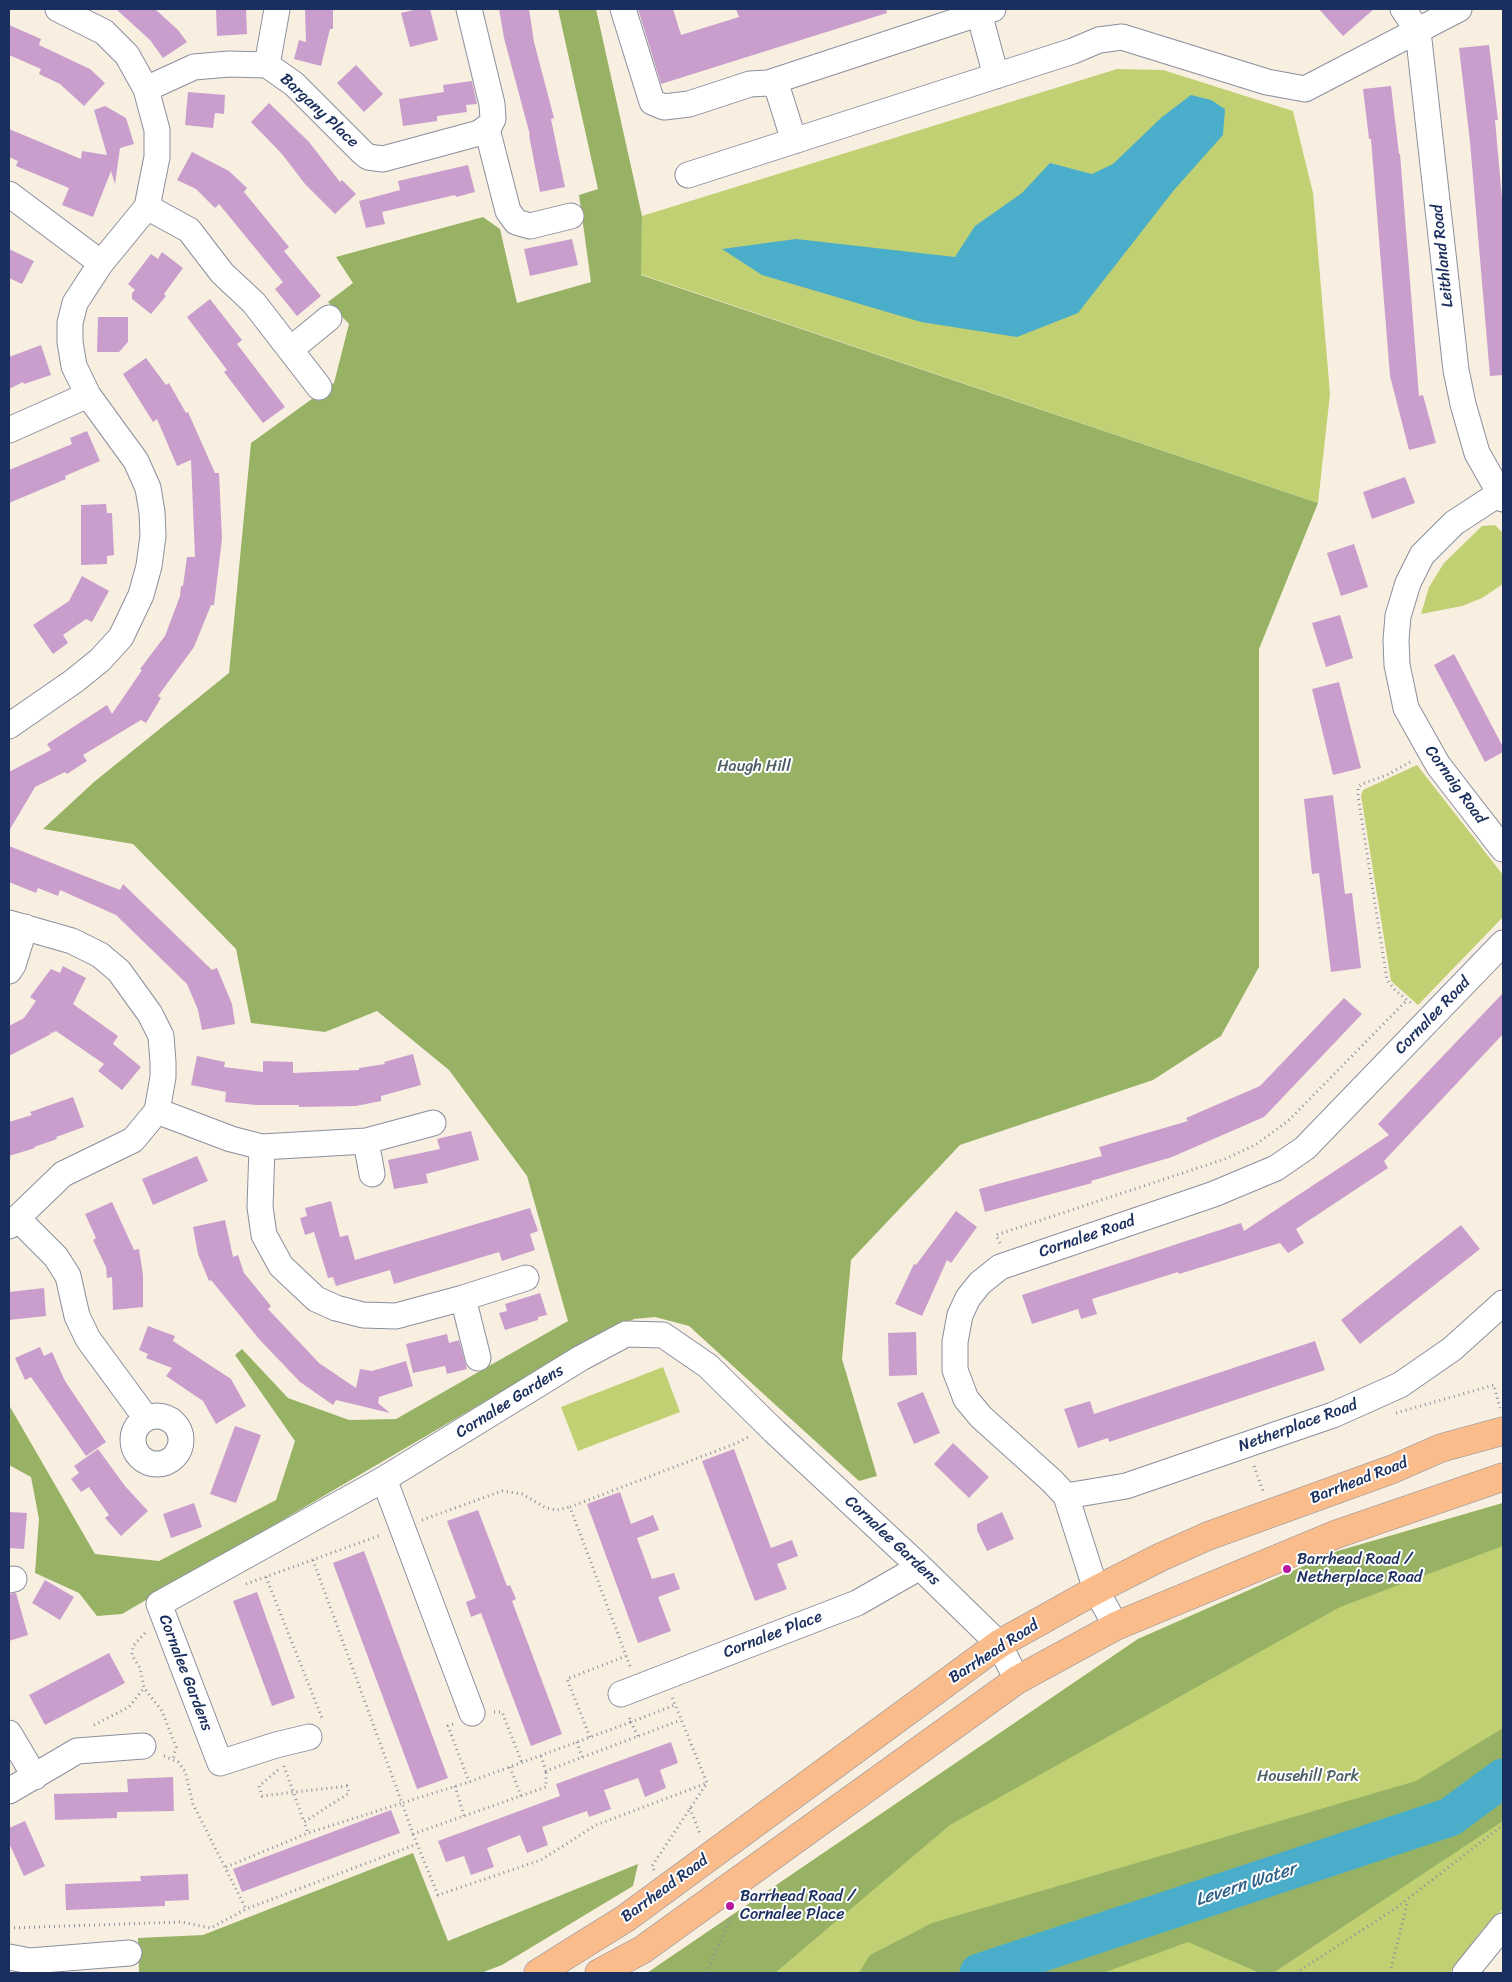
<!DOCTYPE html>
<html>
<head>
<meta charset="utf-8">
<style>
  body { margin:0 }
  #map { position:relative; width:1512px; height:1982px; overflow:hidden; background:#f8efe0; font-family:Sriracha,sans-serif }
  canvas { display:block }
  .frame { position:absolute; inset:0; border:10px solid #1b2f5e; pointer-events:none }
</style>
</head>
<body>
<div id="map">
<canvas width="1512" height="1982"></canvas>
<div class="frame"></div>
</div>
<script>
const ctx = document.querySelector('canvas').getContext('2d');
ctx.lineJoin = 'round';
function fillPath(path, color) { ctx.fillStyle = color; ctx.fill(path, 'evenodd'); }
const poly = rows => new Path2D(rows.map(r => 'M' + r).join(''));
function strokePath(path, color, width, dash) { ctx.strokeStyle = color; ctx.lineWidth = width; ctx.lineCap = dash ? 'butt' : 'round'; ctx.setLineDash(dash || []); ctx.stroke(path); }
function label(font, color, halo, rows, align = 'center') {
  ctx.font = font + ' Sriracha,sans-serif'; ctx.lineWidth = 4; ctx.setLineDash([]); ctx.textBaseline = 'middle'; ctx.strokeStyle = halo; ctx.fillStyle = color; for (const [text, x, y, turn = 0] of rows) {
    ctx.save(); ctx.translate(x, y); ctx.rotate((+turn || 0) * Math.PI / 180); ctx.textAlign = isNaN(turn) ? turn : align; if (halo) ctx.strokeText(text, 0, 0); ctx.fillText(text, 0, 0); ctx.restore();
  }
}
fillPath(poly([
  [1117,69,1163,70,1293,111,1313,193,1330,394,1318,503,640,274,642,216],
  [1495,525,1503,533,1503,584,1482,598,1462,606,1421,614,1429,587,1444,563,1482,526],
  [1417,765,1503,875,1503,917,1418,1005,1391,981,1361,796,1363,790],
  [663,1367,680,1412,578,1451,561,1407],
  [1503,1503,1503,1909,1484,1928,1450,1973,647,1973,1138,1639,1338,1551]
]), '#c1d073');
fillPath(poly([
  [558,9,596,9,642,216,641,275,1318,503,1259,649,1259,967,1221,1036,1153,1080,960,1145,851,1260,842,1359,877,1476,859,1481,689,1326,655,1317,634,1319,578,1347,122,1614,97,1616,79,1593,35,1573,39,1519,31,1477,9,1465,9,1405,95,1554,159,1561,276,1500,295,1441,235,1355,242,1349,288,1398,349,1420,396,1419,568,1321,527,1176,449,1070,377,1011,325,1032,251,1023,236,949,133,844,43,829,94,782,229,673,251,443,334,383,349,324,328,302,353,283,336,257,483,217,500,229,517,303,591,282,579,195,598,189],
  [1503,1503,1503,1546,1340,1607,950,1825,775,1973,647,1973,1138,1639,1338,1551],
  [1503,1728,1503,1821,1273,1973,1260,1973,1188,1942,1103,1973,859,1973,870,1955,932,1923,1416,1781],
  [413,1853,448,1941,638,1864,633,1886,502,1965,481,1973,139,1973,138,1938,203,1935]
]), '#98b265');
fillPath(poly([
  [1191,95,1211,100,1225,109,1223,135,1174,190,1078,313,1017,337,921,322,762,275,722,249,796,239,955,257,975,226,1022,193,1050,163,1092,174,1113,164,1162,117]
]), '#4aadca');
strokePath(poly([
  [979,1973,1450,1817,1503,1778]
]), '#4aadca', 39);
fillPath(poly([
  [116,9,155,9,178,30,187,42,163,58,150,40],
  [216,9,246,9,247,34,217,36],
  [305,9,333,9,333,29,330,29,321,66,294,59,299,40,306,42],
  [418,9,430,9,438,40,410,47,401,13],
  [499,9,529,9,534,42,554,118,551,119,565,187,540,192,529,135,530,135,504,38],
  [638,9,673,9,681,35,739,17,736,9,886,9,887,13,661,84],
  [1319,9,1374,9,1343,36],
  [9,25,41,39,39,45,90,69,105,83,84,106,60,84,39,74,41,69,9,55],
  [1489,45,1498,120,1495,120,1503,210,1503,375,1490,376,1470,142,1459,48],
  [356,65,383,94,364,112,337,83],
  [472,81,477,104,466,105,467,112,437,116,437,121,403,126,399,99,444,92,443,85],
  [1391,86,1399,154,1400,154,1419,396,1423,395,1436,443,1409,450,1390,376,1371,139,1369,139,1363,89],
  [188,92,225,95,224,114,215,113,213,128,185,125],
  [269,103,309,142,340,182,342,180,356,194,335,214,305,184,282,154,251,122],
  [105,106,126,118,134,144,120,148,115,184,111,171,93,217,62,205,69,188,16,166,18,161,9,157,9,129,81,159,82,151,107,155,94,110],
  [192,152,229,171,247,188,244,192,289,247,284,251,321,296,297,316,275,289,283,282,219,204,215,208,196,189,177,180],
  [468,165,475,192,456,197,455,195,382,212,385,224,366,228,359,201,400,190,398,181],
  [572,239,578,265,530,276,524,249],
  [9,249,34,261,22,284,9,278],
  [162,252,183,268,164,294,166,296,151,314,132,299,132,293,135,290,128,284,151,254,158,259],
  [210,299,242,340,237,344,285,407,263,423,224,372,227,370,187,317],
  [98,317,128,317,128,342,119,352,97,352],
  [41,345,51,375,24,384,23,382,9,389,9,357],
  [146,358,166,385,169,383,186,413,188,412,215,473,219,473,222,539,214,605,211,605,194,647,158,696,161,698,146,723,141,720,83,755,87,761,67,774,65,772,35,787,9,831,9,772,51,750,47,744,107,705,112,714,142,670,140,669,165,636,180,596,181,586,183,586,187,557,195,557,191,460,177,466,157,419,153,422,123,374],
  [87,431,100,461,65,476,66,479,9,503,9,470,72,444,70,438],
  [1405,477,1415,503,1372,519,1363,492],
  [106,504,107,513,112,513,114,555,107,556,107,564,81,565,81,505],
  [1354,544,1368,587,1341,596,1327,553],
  [82,576,109,591,92,622,86,619,63,635,68,643,53,654,33,625,69,601],
  [1340,615,1353,658,1326,667,1312,623],
  [1454,654,1503,747,1503,752,1485,762,1434,665],
  [1339,682,1361,768,1333,775,1312,689],
  [1333,795,1345,894,1352,893,1361,968,1331,972,1319,873,1312,874,1304,799],
  [9,846,120,890,123,884,212,970,217,968,232,1004,235,1024,202,1030,198,1010,187,984,116,915,60,890,58,896,38,888,36,893,9,882],
  [63,966,86,978,73,1004,118,1036,113,1044,141,1067,122,1090,98,1071,104,1064,56,1031,52,1033,50,1032,51,1034,9,1056,9,1026,24,1018,36,1001,30,997,51,969,60,973],
  [1503,993,1503,1034,1384,1161,1388,1168,1296,1229,1304,1243,1288,1253,1280,1243,1179,1274,1178,1272,1092,1299,1097,1314,1081,1319,1078,1309,1032,1324,1022,1295,1241,1223,1244,1231,1389,1135,1378,1124],
  [1344,998,1362,1014,1264,1117,1172,1157,1091,1181,1092,1183,985,1212,979,1189,1102,1156,1099,1147,1188,1121,1186,1118,1260,1086],
  [413,1054,421,1085,381,1096,381,1101,356,1106,299,1107,299,1105,256,1105,225,1102,226,1092,191,1085,197,1056,225,1062,224,1067,263,1072,263,1061,293,1062,293,1073,359,1070,359,1068,385,1064,384,1062],
  [73,1097,84,1127,56,1137,57,1139,34,1147,35,1148,9,1156,9,1122,32,1115,30,1112],
  [471,1131,479,1160,426,1174,428,1183,394,1189,388,1160,440,1149,437,1139],
  [197,1156,208,1181,153,1205,142,1179],
  [331,1201,340,1237,348,1235,355,1260,530,1208,538,1231,530,1234,535,1250,502,1261,499,1252,394,1284,390,1270,336,1286,333,1277,328,1278,314,1232,305,1235,300,1218,307,1216,305,1208],
  [112,1202,134,1250,139,1249,143,1275,143,1307,113,1310,112,1277,107,1278,106,1267,93,1240,96,1238,85,1214],
  [956,1211,977,1227,951,1263,947,1260,922,1316,895,1304,914,1264,916,1265],
  [225,1220,233,1257,238,1255,244,1273,271,1306,268,1309,319,1363,356,1388,360,1369,372,1371,406,1361,413,1386,379,1397,378,1403,390,1413,336,1400,333,1405,300,1382,259,1339,211,1280,209,1281,198,1254,193,1227],
  [1461,1225,1480,1249,1360,1344,1341,1320],
  [44,1288,46,1316,9,1320,9,1292],
  [540,1293,547,1315,538,1317,538,1320,505,1330,499,1313,507,1311,505,1304],
  [148,1326,175,1336,173,1341,231,1379,246,1406,216,1424,203,1401,166,1376,172,1368,146,1358,148,1354,139,1350],
  [916,1332,917,1375,889,1376,888,1333],
  [447,1334,449,1343,459,1340,467,1369,447,1374,445,1366,413,1373,406,1344],
  [1315,1341,1325,1370,1109,1442,1108,1438,1078,1448,1064,1409,1090,1401,1094,1414],
  [40,1347,44,1356,52,1352,65,1381,106,1442,86,1456,31,1377,25,1380,15,1358],
  [923,1392,940,1433,914,1444,897,1403],
  [235,1426,261,1435,236,1503,210,1494],
  [953,1443,989,1477,969,1498,934,1464],
  [98,1449,125,1486,148,1511,121,1536,105,1518,109,1515,89,1487,81,1492,71,1479,79,1473,74,1466],
  [734,1449,771,1548,792,1540,798,1556,777,1564,787,1589,755,1601,702,1461],
  [620,1492,631,1524,653,1515,659,1530,637,1538,652,1579,674,1573,680,1589,658,1597,671,1631,638,1643,587,1504],
  [194,1503,202,1527,171,1538,163,1514],
  [478,1510,507,1586,510,1585,516,1599,512,1601,562,1734,531,1746,481,1613,471,1617,466,1602,476,1598,447,1521],
  [9,1512,27,1513,24,1549,9,1548],
  [1002,1512,1014,1539,987,1551,977,1530,977,1524],
  [364,1551,448,1778,417,1789,333,1563],
  [45,1580,74,1597,60,1620,32,1603],
  [257,1592,295,1698,272,1706,233,1601],
  [16,1593,28,1635,9,1641,9,1594],
  [109,1653,125,1683,45,1725,29,1695],
  [671,1742,678,1763,660,1770,666,1788,645,1797,638,1778,604,1790,611,1809,589,1817,587,1811,542,1827,548,1845,527,1853,520,1835,487,1848,494,1867,471,1875,464,1856,446,1862,438,1841,560,1796,556,1784],
  [173,1777,174,1811,117,1812,117,1818,55,1820,54,1794,128,1792,127,1779],
  [391,1810,400,1833,242,1892,233,1869],
  [25,1821,45,1866,24,1876,9,1843,9,1828],
  [188,1874,189,1900,165,1901,165,1906,66,1910,65,1884,141,1881,140,1876]
]), '#c99ecd');
const minor = poly([
  [623,9,652,102,664,107,689,104,750,84,768,83,777,87,794,141],
  [1403,9,1418,31,1456,370,1463,404,1477,453,1503,499],
  [979,13,996,76],
  [267,65,277,9],
  [768,83,993,9],
  [146,89,194,67,229,64,267,65,294,84,362,152,368,157,383,159,479,133,490,125,493,119,492,104,469,9],
  [487,129,508,211,516,222,530,226,571,216],
  [688,175,1073,51,1099,40,1122,37,1267,82,1305,89,1459,9],
  [9,194,101,263],
  [147,207,189,230,222,273,254,303,319,387],
  [291,349,329,318],
  [9,430,88,395],
  [1500,493,1454,523,1422,555,1408,583,1398,616,1396,640,1397,665,1406,708,1438,765,1503,849],
  [9,726,74,681,100,660,121,637,141,595,149,566,153,536,152,512,148,488,136,461,88,395,74,366,70,342,70,323,75,303,101,263,147,207,157,157,157,130,146,89,127,55,104,32,58,9],
  [9,923,72,941,100,955,119,971,150,1014,161,1036,163,1062,163,1077,157,1111,133,1140,63,1174,9,1226],
  [9,971,13,965,25,927],
  [157,1111,231,1139,262,1147,366,1141,433,1123],
  [366,1141,372,1174],
  [262,1147,260,1207,264,1235,281,1266,316,1299,336,1308,363,1315,396,1316,463,1298,526,1278],
  [17,1218,56,1257,68,1276,77,1316,88,1339,146,1418],
  [463,1298,478,1358],
  '133 1440a24 24 0 1 1 48 0a24 24 0 1 1-48 0Z',
  [384,1479,472,1713],
  [1066,1496,1126,1486,1333,1415,1400,1385,1452,1349,1503,1303],
  [9,1580,14,1579],
  [1116,1626,1096,1590,1066,1496,1052,1481,981,1417,966,1399,955,1370,955,1342,960,1315,968,1298,980,1283,1000,1267,1214,1194,1276,1168,1305,1148,1503,943],
  [621,1694,857,1603,920,1567],
  [9,1733,35,1777],
  [309,1737,276,1745,220,1763,159,1604,384,1479,581,1358,626,1334,663,1335,708,1366,774,1431,920,1567,999,1644,1017,1680],
  [9,1791,77,1751,143,1746],
  [9,1957,30,1961,129,1953],
  [1465,1973,1503,1926]
]);
const major = poly([
  [538,1973,626,1918,999,1644,1096,1590,1161,1557,1208,1536,1393,1469,1441,1448,1503,1431],
  [599,1973,642,1950,1017,1680,1116,1626,1337,1534,1503,1477]
]);
strokePath(minor, '#8a8f9f', 27);
strokePath(major, '#8a8f9f', 29);
strokePath(poly([
  [1410,762,1387,775,1362,784,1358,787,1358,796,1387,980,1395,990,1412,1004],
  [1000,1243,996,1235,1225,1159,1255,1145,1288,1121,1407,1000],
  [1396,1413,1494,1385,1500,1408],
  [1254,1466,1263,1491],
  [422,1520,502,1491,522,1494,546,1508,557,1510,570,1507],
  [313,1560,402,1803,469,1782,631,1722,629,1716],
  [266,1577,322,1718],
  [246,1584,381,1535],
  [145,1633,133,1646,132,1655,140,1668,144,1688,162,1711,176,1747,173,1760],
  [630,1666,570,1507,737,1443,748,1437],
  [494,1712,502,1712,522,1763],
  [453,1724,448,1726,469,1782],
  [94,1725,129,1707,144,1688],
  [638,1736,631,1722,675,1705],
  [590,1737,567,1679,626,1656],
  [577,1742,582,1757],
  [164,1756,178,1762,185,1771,193,1804,246,1909],
  [541,1756,546,1771,681,1720],
  [284,1766,304,1822],
  [510,1767,521,1796],
  [278,1770,259,1786,262,1796,347,1786,349,1793,304,1822,308,1833],
  [455,1786,464,1816],
  [690,1808,700,1834],
  [413,1834,438,1895,541,1860,596,1825,707,1783],
  [226,1867,308,1833,402,1803,413,1834,546,1787,546,1771],
  [654,1870,652,1866,707,1783,672,1697],
  [9,1928,181,1922,211,1928,246,1909,417,1844],
  [706,1973,731,1917],
  [1296,1973,1396,1908,1503,1825],
  [1390,1973,1408,1900]
]), '#8a8f9f', 3, [1, 4]);
strokePath(minor, '#fff', 25);
strokePath(major, '#f9bc8a', 28);
for (const [x, y, r, color] of [
  [1287,1569,5,"#b5179e"],
  [730,1906,5,"#b5179e"]
]) { const dot = new Path2D(); dot.arc(x, y, r, 0, 2 * Math.PI); ctx.fillStyle = color; ctx.fill(dot); strokePath(dot, '#fff', 2); }
label('16px', '#1b2f5e', '#fff', [
  ["Bargany Place",319,111,43],
  ["Leithland Road",1443,256,-96],
  ["Cornaig Road",1455,785,54],
  ["Cornalee Road",1433,1016,-46],
  ["Cornalee Road",1087,1237,-19],
  ["Cornalee Gardens",510,1402,-32],
  ["Netherplace Road",1298,1426,-20],
  ["Barrhead Road",1359,1481,-21],
  ["Cornalee Gardens",892,1541,43],
  ["Cornalee Place",773,1635,-21],
  ["Barrhead Road",994,1652,-33],
  ["Cornalee Gardens",185,1673,69],
  ["Barrhead Road",665,1889,-36]
]);
label('16px', '#4d5f64', '#fff', [
  ["Haugh Hill",754,767],
  ["Househill Park",1308,1777]
]);
label('16px', '#1b2f5e', '#fff', [
  ["Barrhead Road /",1297,1560],
  ["Netherplace Road",1297,1578],
  ["Barrhead Road /",740,1897],
  ["Cornalee Place",740,1915]
], 'left');
label('italic 18px', '#2e6189', '#fff', [
  ["Levern Water",1246,1885,-18]
]);
</script>
</body>
</html>
